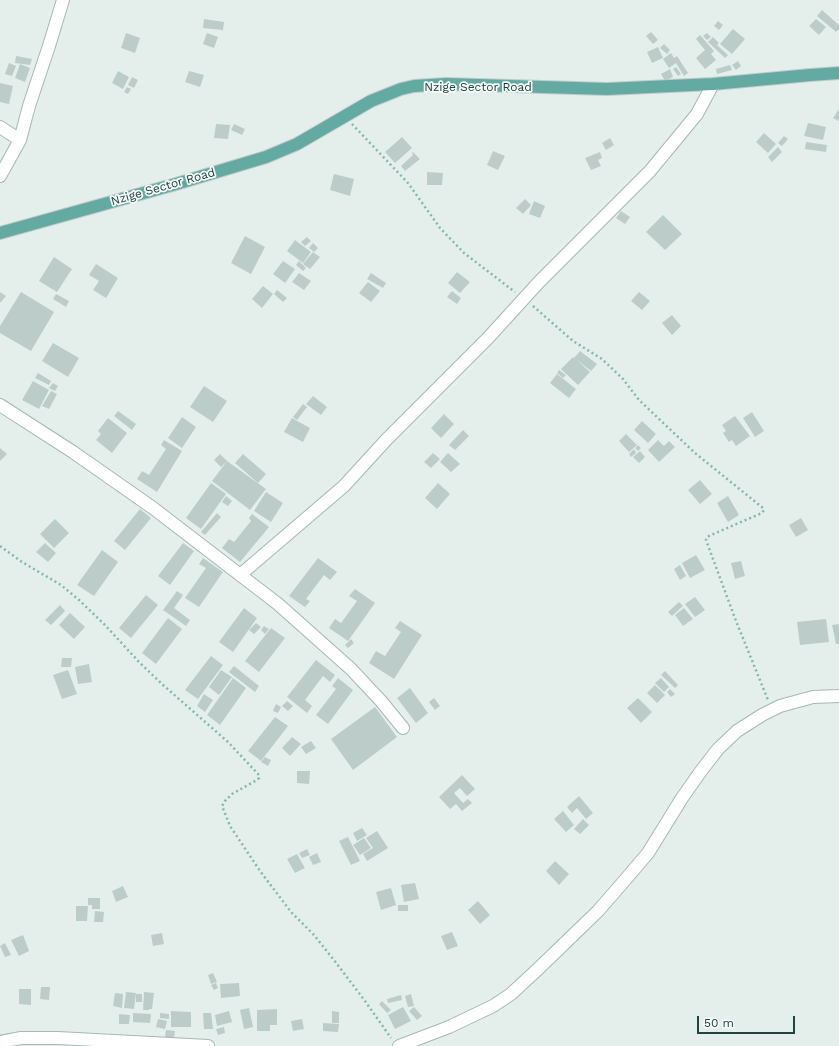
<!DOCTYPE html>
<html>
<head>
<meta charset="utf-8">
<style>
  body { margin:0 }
  #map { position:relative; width:839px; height:1046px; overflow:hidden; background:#e4efec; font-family:"Work Sans",sans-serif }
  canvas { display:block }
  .scale { position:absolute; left:697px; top:1016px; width:98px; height:18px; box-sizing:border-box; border:2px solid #204440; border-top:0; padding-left:5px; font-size:12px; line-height:14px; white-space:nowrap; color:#204440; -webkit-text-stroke:3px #f5fbf9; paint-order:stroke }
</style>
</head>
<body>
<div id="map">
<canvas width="839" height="1046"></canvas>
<div class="scale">50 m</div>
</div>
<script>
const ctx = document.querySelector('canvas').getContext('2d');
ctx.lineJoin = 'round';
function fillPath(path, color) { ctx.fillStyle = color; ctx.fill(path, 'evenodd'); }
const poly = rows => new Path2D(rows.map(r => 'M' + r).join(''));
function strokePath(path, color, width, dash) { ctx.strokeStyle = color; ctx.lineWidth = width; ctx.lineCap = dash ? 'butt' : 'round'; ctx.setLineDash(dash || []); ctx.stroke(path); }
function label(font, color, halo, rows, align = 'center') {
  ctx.font = font + ' "Work Sans",sans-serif'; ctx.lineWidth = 3.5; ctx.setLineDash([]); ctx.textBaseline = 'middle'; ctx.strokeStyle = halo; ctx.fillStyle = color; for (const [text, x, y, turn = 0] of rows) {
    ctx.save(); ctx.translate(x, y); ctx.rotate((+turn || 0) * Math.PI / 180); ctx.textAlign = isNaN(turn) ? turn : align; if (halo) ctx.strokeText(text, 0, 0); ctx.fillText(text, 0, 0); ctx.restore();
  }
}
fillPath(poly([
  [822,10,839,25,839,29,836,32,817,16],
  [204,19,224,22,223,30,203,28],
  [816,19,826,27,819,35,809,26],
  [718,21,723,25,719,30,714,26],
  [733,29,745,39,732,54,720,44],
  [651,32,658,40,653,44,646,36],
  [126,33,140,38,135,53,121,48],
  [207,33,218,37,214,48,203,44],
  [707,33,711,37,707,40,703,36],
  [700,35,714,51,711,54,716,60,705,69,696,58,705,50,696,39],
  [713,37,719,43,717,45,728,55,725,58,708,42],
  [664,44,670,50,667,54,660,48],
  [658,47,663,58,652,63,647,52],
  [671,53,674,58,677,56,688,73,684,76,676,63,669,68,663,59],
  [16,56,32,59,30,65,15,63],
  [738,61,741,66,736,70,732,65],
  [9,63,16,66,12,76,5,74],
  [20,64,30,68,25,82,15,78],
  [730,65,732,70,717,74,716,69],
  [676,67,681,74,678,76,673,69],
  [670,69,673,77,665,81,661,74],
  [118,71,129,77,123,89,112,83],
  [189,71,204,75,200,87,185,82],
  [132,77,138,80,134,88,128,85],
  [0,83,13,86,9,104,0,102],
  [127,87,131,89,128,94,124,92],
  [839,109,839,121,833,118],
  [808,123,826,127,823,140,804,136],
  [216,124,230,125,228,139,214,138],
  [234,124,245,129,242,135,231,130],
  [764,133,776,144,768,153,756,142],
  [784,136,788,139,782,146,778,143],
  [402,137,412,148,395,163,385,152],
  [610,138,614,145,606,150,602,143],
  [806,142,827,145,826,152,805,149],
  [778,147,782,152,772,162,768,157],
  [493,151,505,156,498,170,487,165],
  [413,152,420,159,405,171,401,166,413,155,412,153],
  [600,152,602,158,598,160,601,166,591,170,585,158],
  [427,172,443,173,442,185,427,185],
  [334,174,354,179,350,196,330,190],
  [525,199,531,205,523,214,516,208],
  [534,201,545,206,540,218,529,214],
  [621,211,630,217,625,224,616,218],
  [663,215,682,234,665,250,646,232],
  [245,236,265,247,251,274,231,263],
  [307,237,311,241,305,246,301,242],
  [295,240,311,252,303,263,287,251],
  [313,243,318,248,314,252,309,248],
  [313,252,320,257,310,269,303,264],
  [54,257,72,269,57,292,39,281],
  [283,261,295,269,285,283,273,274],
  [299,261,306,268,303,271,296,265],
  [96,264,118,278,106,298,93,290,99,281,89,275],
  [457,272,470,282,460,293,448,283],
  [299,273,311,281,304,290,292,282],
  [371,273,386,283,383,288,367,279],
  [368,282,380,291,371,302,359,293],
  [263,286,273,294,262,308,252,299],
  [277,290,287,298,283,302,274,294],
  [452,291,461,298,457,304,447,297],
  [0,292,6,296,0,303],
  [21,292,54,312,31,351,0,333,0,326],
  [639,292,650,301,642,310,631,301],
  [56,294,69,301,66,307,53,299],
  [672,315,681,326,672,335,662,323],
  [53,343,79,358,68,377,42,361],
  [580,351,597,364,591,371,576,359,590,372,578,385,561,369,573,357,574,358],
  [559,370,566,375,563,378,557,373],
  [38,373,51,381,49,385,35,378],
  [557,374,576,389,569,398,550,383],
  [33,381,49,390,39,409,22,400],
  [53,383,58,386,55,391,49,388],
  [204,386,227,401,213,422,190,407],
  [51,391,57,394,49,409,42,406],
  [313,396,327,407,321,415,306,404],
  [303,404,307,407,297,420,293,417],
  [118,411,136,424,132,430,114,416],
  [752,412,764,431,755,437,743,418],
  [444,414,454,424,441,438,431,428],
  [735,416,750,436,736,446,732,440,729,442,723,433,726,431,722,425],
  [182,417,196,427,182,448,168,438],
  [108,418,127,433,112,453,96,440,101,434,98,431],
  [292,418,310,428,303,442,284,432],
  [642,421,656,434,648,443,634,430],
  [463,430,469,436,455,450,449,445],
  [626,434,637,445,629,452,619,441],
  [164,440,182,451,157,492,137,479,142,471,149,475,166,449,161,445],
  [658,440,664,446,669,441,675,447,659,462,648,450],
  [638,445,641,448,638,451,635,448],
  [0,448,7,454,0,461],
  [634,449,636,453,631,457,629,454],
  [640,451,645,457,639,463,633,457],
  [433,453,440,459,431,468,424,462],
  [448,453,460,464,451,472,440,462],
  [220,454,227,461,221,467,214,460],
  [243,454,266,474,258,483,235,463],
  [227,461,266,489,250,510,212,481],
  [700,480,712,494,700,504,688,490],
  [211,483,226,494,201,529,186,518],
  [438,483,450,494,437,509,425,498],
  [266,492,283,503,271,522,254,511],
  [226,496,232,501,228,506,222,502],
  [728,496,739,515,728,522,717,503],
  [140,509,151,518,125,550,114,541],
  [217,513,221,517,205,535,201,532],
  [252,514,269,527,240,562,222,548,229,539,234,542,251,521,249,518],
  [801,518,808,530,796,537,789,525],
  [55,519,69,533,54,548,40,534],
  [45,543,56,553,48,562,36,552],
  [183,543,194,551,170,585,158,576],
  [102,550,118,562,94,596,77,585],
  [696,555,705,570,690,578,682,563],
  [203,558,223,572,199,607,185,598,206,568,199,564],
  [318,558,337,572,330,580,324,575,306,599,310,601,305,607,289,596],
  [741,561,745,576,735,579,731,563],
  [680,565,686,576,680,580,674,569],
  [355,589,375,603,348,641,329,628,335,619,341,623,357,601,349,596],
  [177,591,183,595,174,608,190,620,186,626,163,610],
  [146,595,158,605,131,638,119,628],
  [695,597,705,610,695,617,685,604],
  [679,602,683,606,672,616,668,612],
  [60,605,65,611,51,625,45,620],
  [244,608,257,618,233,652,219,642],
  [684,608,693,619,683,626,675,615],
  [70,613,85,627,74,639,59,625],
  [168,618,182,629,156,664,142,653],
  [826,619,829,642,800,645,797,622],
  [400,621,422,635,394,679,369,663,376,651,385,656,401,632,395,628],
  [256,623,261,627,254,634,249,630],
  [839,624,839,644,836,644,832,625],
  [264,626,269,629,265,634,261,630],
  [271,628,285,638,259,672,245,661],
  [351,639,354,643,348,648,345,645],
  [211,656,223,665,198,699,185,690],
  [62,658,72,658,71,667,61,667],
  [316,660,335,675,330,682,323,676,305,700,312,706,307,713,287,697],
  [89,664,92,682,78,684,75,667],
  [234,666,259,686,255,692,229,672],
  [68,670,77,694,62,699,53,675],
  [221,670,232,677,219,695,209,687],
  [665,671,678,685,675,688,661,675],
  [233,678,246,688,220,725,207,715],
  [338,678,353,690,328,724,316,715,336,689,332,686],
  [661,678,669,687,664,692,655,683],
  [655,685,665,695,657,703,647,693],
  [410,688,428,713,416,723,397,698],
  [670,689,675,694,671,697,667,692],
  [204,694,213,700,205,712,197,706],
  [434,698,440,706,435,710,429,702],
  [638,698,652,712,641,723,627,708],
  [287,701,293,706,288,711,282,706],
  [276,704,281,707,278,713,273,711],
  [375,707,397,737,353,770,331,739],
  [275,717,288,726,261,761,248,751],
  [292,737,301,744,290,756,282,748],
  [311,741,316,748,306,754,301,747],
  [265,757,271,760,268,766,261,762],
  [297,771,310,771,309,784,297,783],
  [462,775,475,789,467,796,460,788,454,793,463,803,468,799,472,803,462,811,456,804,450,809,439,797],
  [579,796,593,813,586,819,577,808,572,813,567,807],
  [563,811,574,825,566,832,554,819],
  [583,819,589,825,580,834,574,829],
  [362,828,367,835,357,841,353,833],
  [377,831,388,848,367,861,363,854,373,848,366,838],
  [348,837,360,861,351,865,339,841],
  [364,838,371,848,360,855,353,845],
  [307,849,310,855,302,858,299,853],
  [317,853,321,862,313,865,309,857],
  [297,854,305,868,295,873,287,859],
  [555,861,569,874,559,885,546,871],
  [415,883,419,899,404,902,401,885],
  [123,886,128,897,116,902,112,891],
  [391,888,396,905,381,910,376,892],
  [88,898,100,898,100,909,92,909,92,905,88,905],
  [478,901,490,915,480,924,468,910],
  [398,905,408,905,408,911,398,911],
  [76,906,88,906,87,921,76,921],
  [95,911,104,912,103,922,94,922],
  [452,932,458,946,447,950,441,936],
  [162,933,164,944,153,946,151,935],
  [23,935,29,951,19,956,11,940],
  [5,943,11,955,5,957,0,946],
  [213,973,217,982,211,984,208,975],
  [216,983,218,988,214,990,211,985],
  [239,983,240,996,221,998,220,984],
  [41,987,50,987,49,1000,40,999],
  [19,989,31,989,31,1005,19,1004],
  [126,992,136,993,134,1009,124,1008],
  [144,992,154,993,152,1009,149,1009,149,1010,143,1010],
  [115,993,123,994,122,1008,113,1006],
  [136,994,142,994,142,1002,136,1002],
  [411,994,414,1006,408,1007,405,996],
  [401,995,402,1000,388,1003,387,999],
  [382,1001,391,1010,387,1013,379,1004],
  [403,1007,411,1021,395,1029,388,1015],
  [414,1007,422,1016,417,1020,409,1011],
  [249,1008,253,1027,244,1029,240,1010],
  [277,1009,277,1025,270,1025,270,1031,257,1031,257,1010],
  [171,1011,191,1012,191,1027,171,1027],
  [229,1011,232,1022,217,1026,215,1015],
  [332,1011,339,1012,339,1023,332,1023],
  [133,1013,151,1014,150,1023,133,1022],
  [160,1013,169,1014,169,1019,160,1018],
  [203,1013,211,1013,213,1029,204,1029],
  [119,1014,130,1015,129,1024,119,1024],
  [158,1019,167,1021,165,1029,156,1027],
  [302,1019,304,1029,293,1031,291,1021],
  [323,1023,339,1024,338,1032,323,1031],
  [224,1027,225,1033,218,1035,216,1029],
  [166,1030,175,1031,174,1038,165,1037]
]), '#bccdc9');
const minor = poly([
  [0,127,20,140],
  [0,176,20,140,29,106,49,46,63,0],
  [0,405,73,452,153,508,278,604,351,669,381,701,403,728],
  [240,575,344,486,387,439,488,338,539,282,650,171,697,114,713,84],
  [0,1042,21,1038,58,1038,208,1046],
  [399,1046,449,1027,493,1006,511,994,538,969,598,911,625,880,648,853,682,798,701,771,718,749,737,731,762,715,780,706,813,697,839,696]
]);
const major = poly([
  [0,233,176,184,266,157,297,144,371,101,401,89,414,86,446,84,607,89,713,84,810,75,839,73]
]);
strokePath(minor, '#a5b8b5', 14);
strokePath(major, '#c1cbca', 14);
strokePath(poly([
  [352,124,408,183,440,228,464,253,515,292],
  [533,306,573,341,602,359,623,379,639,400,695,453,763,508,764,510,762,513,711,535,707,537,706,540,736,621,768,700],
  [0,546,22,562,61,585,79,600,105,625,139,662,163,685,228,742,259,775,259,778,257,780,232,794,225,801,222,806,230,826,260,871,291,912,314,935,337,964,365,1001,391,1038]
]), '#80b7ae', 2.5, [2, 3]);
strokePath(minor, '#fff', 12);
strokePath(major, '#63aaa3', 12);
label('12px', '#204440', '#f5fbf9', [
  ["Nzige Sector Road",478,87],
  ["Nzige Sector Road",163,187,-16]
]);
</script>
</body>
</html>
